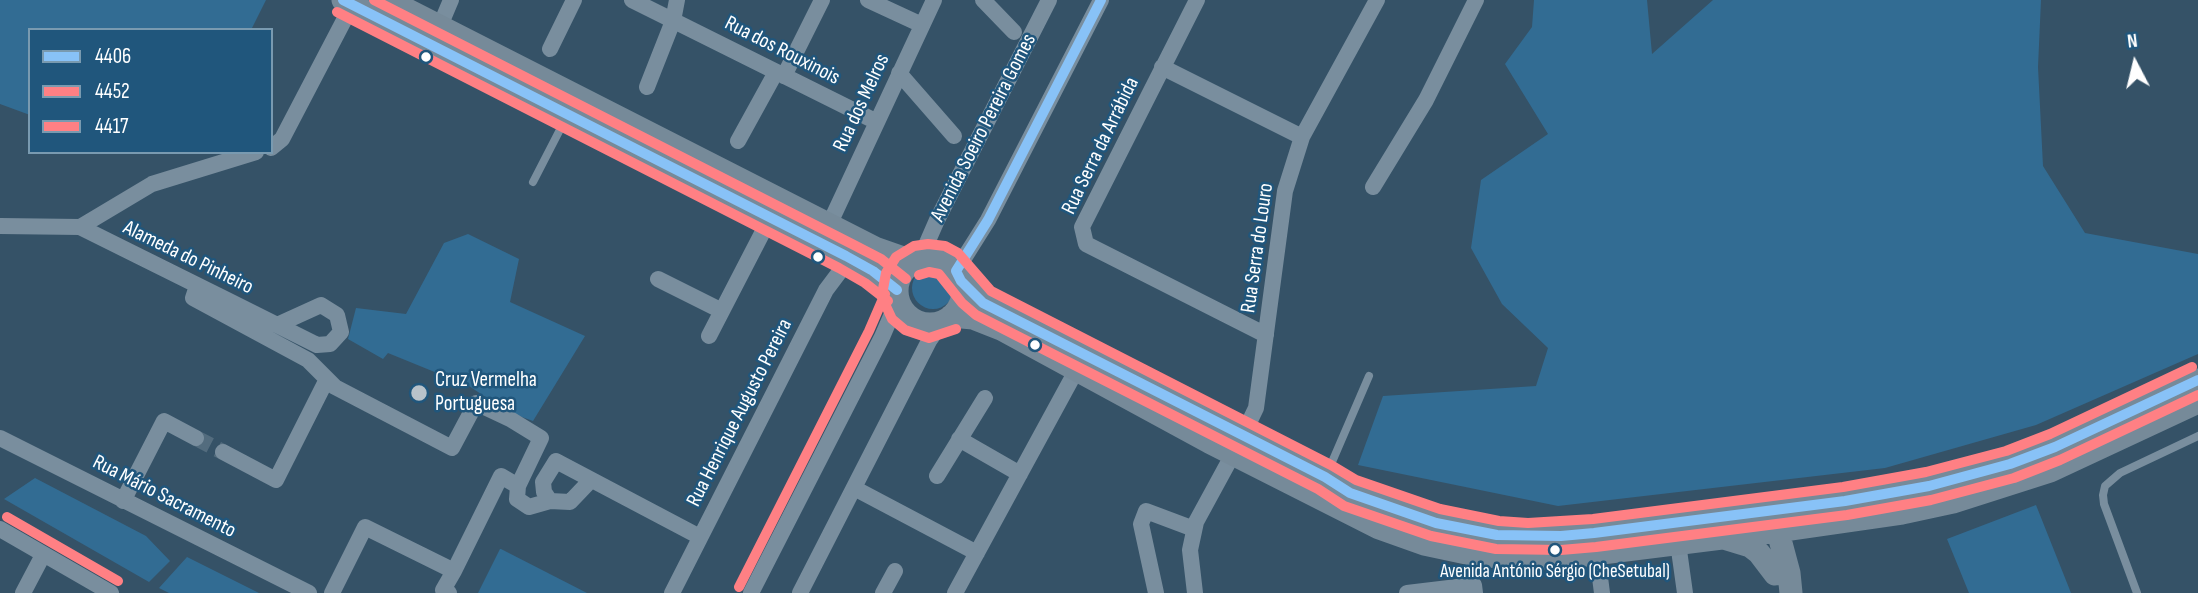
<!DOCTYPE html>
<html>
<head>
<meta charset="utf-8">
<style>
  body { margin:0 }
  #map { position:relative; width:2198px; height:593px; overflow:hidden; background:#355267; font-family:"Sofia Sans Condensed",sans-serif }
  canvas { display:block }
  .legend { position:absolute; left:28px; top:28px; width:245px; height:126px; box-sizing:border-box; background:#20567c; border:2px solid #799ab0; margin:0; padding:9px 12px; list-style:none; font-size:21px; color:#fff }
  .legend li { display:flex; align-items:center; gap:14px; height:35px }
  .legend b { width:35px; border:2px solid #799ab0 }
  .north { position:absolute; left:2100px; top:28px; width:70px; height:70px; -webkit-text-stroke:5px #20567c; paint-order:stroke; rotate:353deg; font-size:19px; font-weight:700; line-height:28px; text-align:center; color:#fff }
  .north::after { content:''; display:block; margin:auto; width:24px; height:32px; background:#fff; clip-path:polygon(50% 0,100% 100%,50% 72%,0 100%) }
</style>
</head>
<body>
<div id="map">
<canvas width="2198" height="593"></canvas>
<ul class="legend">
<li><b style="height:9px;background:#88c2f7"></b>4406</li>
<li><b style="height:9px;background:#ff8084"></b>4452</li>
<li><b style="height:9px;background:#ff8084"></b>4417</li>
</ul>
<div class="north">N</div>
</div>
<script>
const ctx = document.querySelector('canvas').getContext('2d');
ctx.lineJoin = 'round';
function fillPath(path, color) { ctx.fillStyle = color; ctx.fill(path, 'evenodd'); }
const poly = rows => new Path2D(rows.map(r => 'M' + r).join(''));
function strokePath(path, color, width, dash) { ctx.strokeStyle = color; ctx.lineWidth = width; ctx.lineCap = dash ? 'butt' : 'round'; ctx.setLineDash(dash || []); ctx.stroke(path); }
function label(font, color, halo, rows, align = 'center') {
  ctx.font = font + ' "Sofia Sans Condensed",sans-serif'; ctx.lineWidth = 5; ctx.setLineDash([]); ctx.textBaseline = 'middle'; ctx.strokeStyle = halo; ctx.fillStyle = color; for (const [text, x, y, turn = 0] of rows) {
    ctx.save(); ctx.translate(x, y); ctx.rotate((+turn || 0) * Math.PI / 180); ctx.textAlign = isNaN(turn) ? turn : align; if (halo) ctx.strokeText(text, 0, 0); ctx.fillText(text, 0, 0); ctx.restore();
  }
}
fillPath(poly([
  [0,0,266,0,251,30,30,30,30,115,0,104],
  [1534,0,1647,0,1652,54,1713,0,2041,0,2038,67,2043,166,2085,233,2198,254,2198,354,2036,425,1885,468,1558,506,1358,465,1383,396,1536,386,1548,348,1502,304,1471,248,1481,180,1548,134,1505,64,1532,27],
  [468,234,519,259,510,302,585,336,533,421,508,412,469,386,388,353,383,359,348,339,356,308,406,314,444,243],
  '912 288a21 21 0 1 1 42 0a21 21 0 1 1-42 0Z',
  [35,478,146,536,170,561,149,582,4,499],
  [2036,505,2071,593,1969,593,1947,539],
  [500,549,501,549,587,593,478,593],
  [187,557,259,593,169,593,159,588]
]), '#326c93');
strokePath(poly([
  [196,438,223,452]
]), '#536c7e', 16, [16, 8]);
strokePath(poly([
  [533,182,567,116],
  [1326,476,1369,376],
  [2137,593,2104,504,2103,495,2105,486,2120,473,2198,436]
]), '#798e9e', 8);
strokePath(poly([
  [632,0,877,122],
  [868,0,922,25],
  [983,0,1014,32],
  [1197,0,1082,227,1086,244,1266,335],
  [440,26,451,0],
  [550,49,574,0],
  [1162,67,1302,137],
  [899,73,954,136],
  [784,76,822,0],
  [647,87,673,21,677,0],
  [738,141,776,72],
  [271,148,282,139,352,5],
  [1373,187,1426,100,1476,0],
  [829,225,934,0],
  [0,226,80,227,152,184,256,152],
  [80,227,225,299,317,345,330,344,341,332,337,315,321,305,277,325],
  [920,259,937,220,1049,0],
  [956,271,988,220,1101,0],
  [658,279,722,311],
  [197,286,193,298,308,360,335,387,452,448,476,403,510,419,541,438,518,486,517,499,529,507,550,501],
  [709,336,770,218],
  [1243,435,1256,408,1285,191,1302,137,1377,0],
  [0,438,309,593],
  [959,439,1020,474],
  [223,452,276,480,327,379],
  [937,476,985,398],
  [591,480,570,502,550,501,544,492,543,482,556,461,700,537],
  [854,488,977,553],
  [123,501,164,421,196,438],
  [0,529,111,593],
  [1678,543,1685,593],
  [1597,554,1602,593],
  [454,571,501,476,518,486],
  [23,593,43,555],
  [332,593,365,527,454,571,443,590,449,593],
  [672,593,826,290,841,270,857,262],
  [751,593,882,337,898,300],
  [800,593,929,341,943,321],
  [883,593,895,571],
  [955,593,1077,369],
  [1156,593,1141,524,1146,511,1194,529],
  [1195,593,1190,550,1196,522,1233,454],
  [1407,593,1474,585,1475,593]
]), '#798e9e', 16);
strokePath(poly([
  [343,0,846,256,873,271,897,290],
  [388,0,875,248,915,262],
  '897 291a33 33 0 1 1 66 0a33 33 0 1 1-66 0Z',
  [961,281,983,303,1325,477,1350,493,1436,523,1497,535,1561,536,1594,533,1845,501,1929,486,2010,464,2055,447,2198,380],
  [951,316,973,318,1001,329,1209,442,1379,528,1424,544,1471,554,1517,559,1570,557,1770,532,1902,513,1953,502,2050,471,2198,402],
  [1774,517,1789,573,1791,593],
  [1727,539,1750,546,1759,553,1775,574]
]), '#768a99', 23);
strokePath(poly([
  [343,0,846,256,873,271,897,290],
  [956,271,961,281,983,303,1325,477,1350,493,1436,523,1497,535,1561,536,1594,533,1845,501,1929,486,2010,464,2055,447,2198,380],
  [956,271,988,220,1101,0]
]), '#88c2f7', 10);
strokePath(poly([
  [337,12,839,268,865,283,888,301],
  [919,275,929,272,939,274,962,303,976,315,1318,489,1344,506,1431,536,1496,549,1561,550,1596,547,1847,515,1931,500,2014,478,2060,460,2198,395]
]), '#ff8084', 10);
strokePath(poly([
  [374,0,852,244,881,259,906,279],
  [956,329,929,338,905,330,892,319,885,304,883,289,886,273,896,257,914,246,928,244,945,246,958,253,991,291,1331,465,1356,480,1440,509,1499,521,1528,523,1593,519,1843,487,1926,472,2006,451,2050,434,2192,367],
  [7,517,118,581],
  [739,587,869,331,885,294]
]), '#ff8084', 10);
for (const [x, y, r, color] of [
  [426,57,6,"#fff"],
  [818,257,6,"#fff"],
  [1035,345,6,"#fff"],
  [419,393,9,"#b8c2ca"],
  [1555,550,6,"#fff"]
]) { const dot = new Path2D(); dot.arc(x, y, r, 0, 2 * Math.PI); ctx.fillStyle = color; ctx.fill(dot); strokePath(dot, '#20567c', 2.5); }
label('19px', '#fff', '#20567c', [
  ["Avenida António Sérgio (CheSetubal)",1555,572]
]);
label('21px', '#fff', '#20567c', [
  ["Rua dos Rouxinois",782,51,27],
  ["Rua dos Melros",862,103,-65],
  ["Avenida Soeiro Pereira Gomes",984,128,-63],
  ["Rua Serra da Arrábida",1101,146,-64],
  ["Rua Serra do Louro",1258,248,-82],
  ["Alameda do Pinheiro",188,258,26],
  ["Rua Henrique Augusto Pereira",740,413,-63],
  ["Rua Mário Sacramento",164,497,27]
]);
label('21px', '#fff', '#20567c', [
  ["Cruz Vermelha",435,381],
  ["Portuguesa",435,405]
], 'left');
</script>
</body>
</html>
